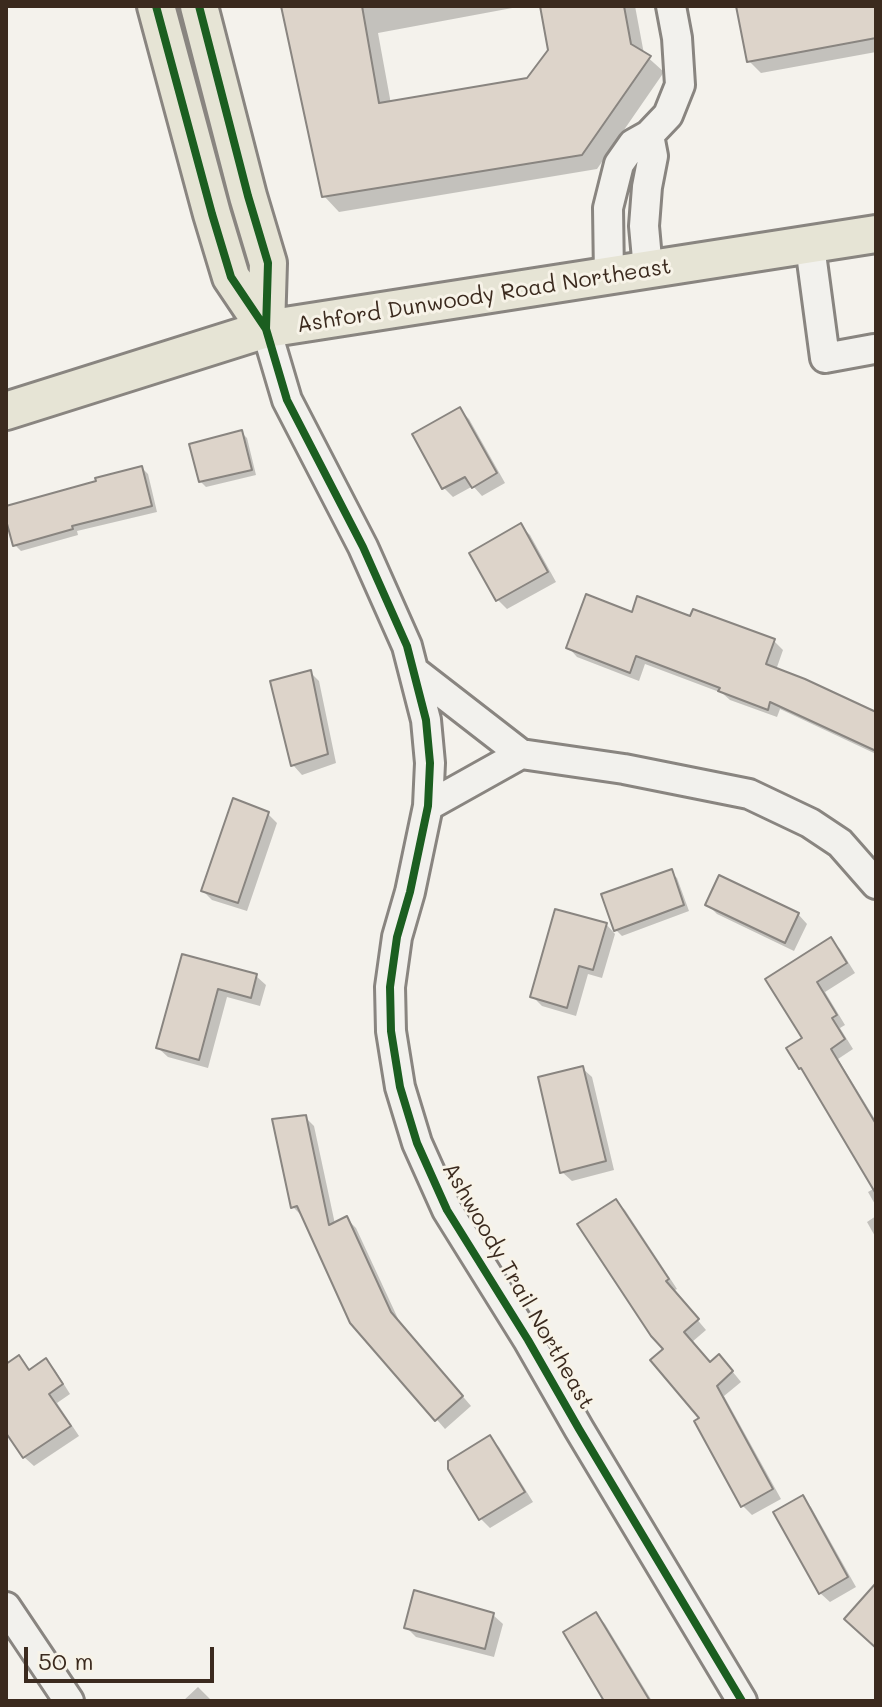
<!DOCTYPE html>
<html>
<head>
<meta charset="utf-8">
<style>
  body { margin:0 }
  #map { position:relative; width:882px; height:1707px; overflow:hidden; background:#f4f2ec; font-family:Mali,sans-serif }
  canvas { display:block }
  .frame { position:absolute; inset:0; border:8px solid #3b2a1e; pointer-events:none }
  .scale { position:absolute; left:24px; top:1647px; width:190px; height:36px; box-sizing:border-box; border:4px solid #3b2a1e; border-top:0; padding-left:10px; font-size:24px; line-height:28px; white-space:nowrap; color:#3b2a1e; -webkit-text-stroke:6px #f7f3e8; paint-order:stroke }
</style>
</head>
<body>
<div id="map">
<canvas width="882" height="1707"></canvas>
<div class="frame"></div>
<div class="scale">50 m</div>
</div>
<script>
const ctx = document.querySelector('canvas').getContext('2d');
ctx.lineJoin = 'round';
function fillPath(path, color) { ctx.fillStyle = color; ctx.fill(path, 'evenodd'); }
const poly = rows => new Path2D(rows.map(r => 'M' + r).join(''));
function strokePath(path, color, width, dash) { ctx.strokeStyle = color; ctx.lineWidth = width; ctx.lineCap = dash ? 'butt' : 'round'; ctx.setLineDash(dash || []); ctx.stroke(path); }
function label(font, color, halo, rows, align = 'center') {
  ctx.font = font + ' Mali,sans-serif'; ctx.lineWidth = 6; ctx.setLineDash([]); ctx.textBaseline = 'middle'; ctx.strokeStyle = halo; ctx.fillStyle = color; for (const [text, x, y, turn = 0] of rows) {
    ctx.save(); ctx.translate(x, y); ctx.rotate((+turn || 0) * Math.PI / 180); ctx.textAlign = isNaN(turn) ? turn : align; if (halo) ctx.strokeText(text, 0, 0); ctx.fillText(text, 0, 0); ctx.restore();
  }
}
fillPath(poly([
  [283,6,523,6,378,33,391,104,528,80,550,51,542,6,635,6,644,54,664,72,597,169,339,212,324,196],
  [738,6,876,6,876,52,761,73,749,61],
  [460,410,469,419,505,483,482,496,473,486,453,497,444,488,414,435],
  [241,432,247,438,256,475,206,487,200,481],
  [142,468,148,474,157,512,77,531,78,535,21,551,15,545,6,508],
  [521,526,530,535,556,582,507,609,498,600,472,553],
  [633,614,692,619,774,641,783,650,776,670,876,715,876,754,780,709,777,717,730,700,722,693,645,664,639,681,577,657,568,647],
  [310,672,319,681,336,763,302,775,293,765,272,683],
  [268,814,277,823,247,911,212,900,203,891],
  [671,872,677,878,689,911,622,936,616,930,604,896],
  [708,905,798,914,807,924,794,951,717,914],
  [606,924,615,934,602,978,588,974,576,1016,542,1006,533,997],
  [830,940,840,949,855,973,825,992,845,1025,840,1028,853,1049,838,1059,876,1121,876,1206,868,1192,875,1188,807,1074,800,1068,804,1038,768,979],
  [183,956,256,976,266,985,260,1006,227,997,208,1068,168,1057,158,1048],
  [582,1068,592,1077,614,1170,572,1181,562,1172],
  [305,1117,314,1126,335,1224,347,1219,356,1228,400,1323,471,1406,445,1429,352,1322,302,1216,293,1207],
  [616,1201,625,1210,677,1289,673,1291,706,1330,692,1342,711,1364,728,1366,741,1382,724,1396,781,1499,752,1515,743,1506,702,1418,665,1349],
  [876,1216,876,1238,867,1222],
  [19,1357,31,1371,45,1361,55,1370,70,1394,57,1403,79,1436,34,1466,24,1457,6,1429,6,1366],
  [490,1438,499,1447,533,1502,490,1528,481,1519,450,1468],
  [802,1498,811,1507,856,1587,830,1602,820,1593],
  [596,1614,605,1624,652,1701,607,1701],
  [493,1615,503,1624,494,1657,416,1637,407,1628],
  [198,1687,212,1701,183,1701]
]), '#0003');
const building = poly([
  [281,6,362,6,379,103,527,78,548,50,540,6,624,6,631,44,651,56,582,155,322,197,281,6],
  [736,6,876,6,876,38,747,62,736,6],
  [460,407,497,473,472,488,465,477,442,489,412,434,460,407],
  [242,430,252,470,199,482,189,444,242,430],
  [142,466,152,506,72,526,73,529,13,546,6,520,6,506,96,481,95,478,142,466],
  [521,523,548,572,496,601,469,553,521,523],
  [586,594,632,612,637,596,690,616,693,609,775,639,766,664,805,679,876,712,876,751,770,702,768,710,718,691,720,688,636,656,630,673,566,648,586,594],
  [311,670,328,754,291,766,270,681,311,670],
  [233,798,269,812,238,903,201,891,233,798],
  [672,869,684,905,614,931,601,894,672,869],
  [719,875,799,913,785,943,705,905,719,875],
  [555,909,607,923,593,970,579,966,567,1008,530,997,555,909],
  [831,937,847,963,817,982,837,1015,832,1018,845,1039,831,1049,876,1124,876,1194,801,1068,799,1069,786,1048,802,1038,765,979,831,937],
  [182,954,257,974,251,998,218,989,199,1060,156,1048,182,954],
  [583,1066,606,1161,560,1173,538,1077,583,1066],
  [306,1115,329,1225,347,1216,391,1312,463,1396,435,1421,350,1323,297,1206,291,1208,272,1119,306,1115],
  [616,1199,669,1279,666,1281,699,1319,684,1332,710,1362,719,1354,733,1371,717,1386,773,1489,741,1507,694,1421,699,1418,650,1360,663,1349,651,1336,577,1224,616,1199],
  [19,1355,29,1370,46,1358,63,1384,49,1394,71,1426,23,1458,6,1433,6,1364,19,1355],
  [490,1435,525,1492,479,1520,448,1469,448,1461,490,1435],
  [803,1495,848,1577,819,1594,773,1512,803,1495],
  [876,1583,876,1648,844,1619,876,1583],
  [414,1590,494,1613,485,1649,404,1628,414,1590],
  [596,1612,650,1701,604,1701,563,1632,596,1612]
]);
fillPath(building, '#ddd4ca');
strokePath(building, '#898580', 2);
const minor = poly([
  [810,246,825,358,874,349],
  [648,270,644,226,647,187,653,156,649,135],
  [609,276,608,208,619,164,633,144,649,135,668,115,680,85,677,38,671,6],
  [266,329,287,400,363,547,407,646,426,720,430,763,428,806,410,892,397,937,390,987,391,1031,400,1087,417,1143,447,1210,528,1340,579,1429,742,1701],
  [414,671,521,754],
  [428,806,521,754,624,769,749,794,810,823,840,843,876,884],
  [6,1607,69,1701]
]);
const major = poly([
  [156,6,212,214,231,277,266,329],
  [199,6,248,196,268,263,266,329],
  [6,411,266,329,876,234]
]);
strokePath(minor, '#898580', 34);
strokePath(major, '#898580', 42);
strokePath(minor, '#f2f1ed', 28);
strokePath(major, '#e6e4d5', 36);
strokePath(poly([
  [156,6,212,214,231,277,266,329,287,400,363,547,407,646,426,720,430,763,428,806,410,892,397,937,390,987,391,1031,400,1087,417,1143,447,1210,528,1340,579,1429,742,1701],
  [199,6,248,196,268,263,266,329]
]), '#1b5e20', 8);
label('22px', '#3b2a1e', '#f7f3e8', [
  ["Ashford Dunwoody Road Northeast",484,296,-9],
  ["Ashwoody Trail Northeast",518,1286,60]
]);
</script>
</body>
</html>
